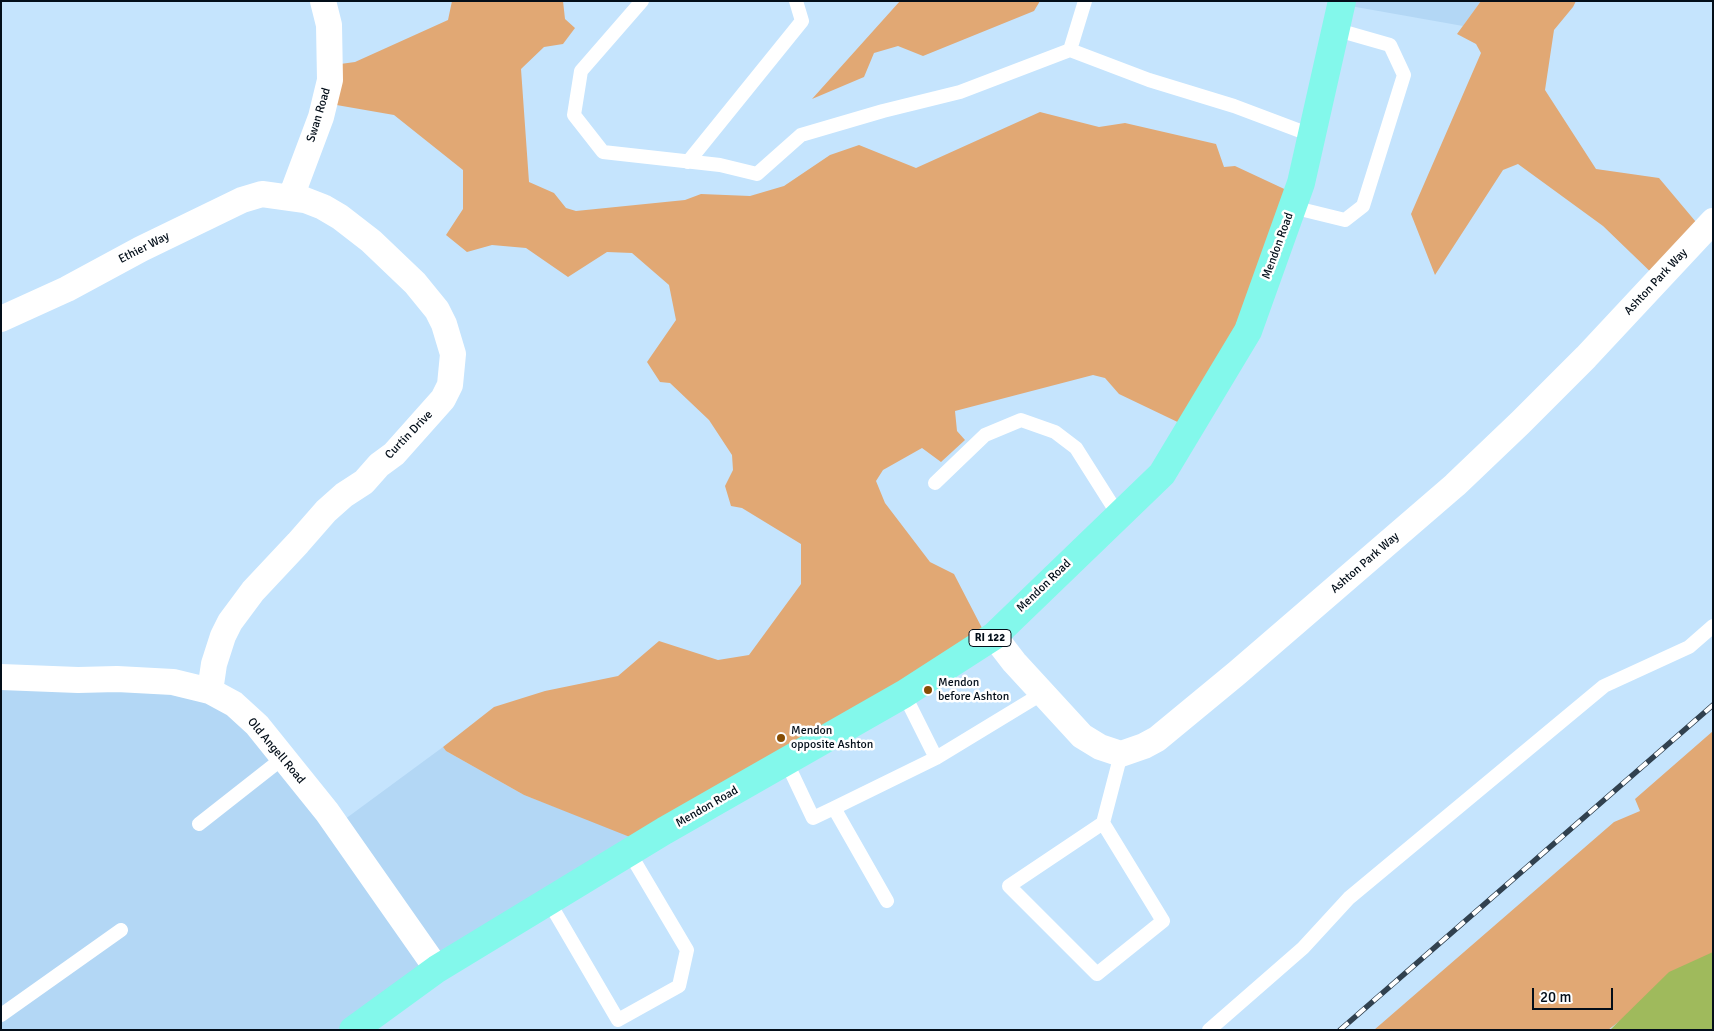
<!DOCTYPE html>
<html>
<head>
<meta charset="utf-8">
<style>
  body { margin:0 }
  #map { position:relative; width:1714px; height:1031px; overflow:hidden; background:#c5e4fd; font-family:Signika,sans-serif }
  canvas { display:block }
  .frame { position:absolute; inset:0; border:2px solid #030e19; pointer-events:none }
  .scale { position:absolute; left:1532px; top:988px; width:81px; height:22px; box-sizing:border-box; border:2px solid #030e19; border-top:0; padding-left:6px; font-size:15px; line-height:18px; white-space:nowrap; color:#030e19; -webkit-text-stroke:4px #fff; paint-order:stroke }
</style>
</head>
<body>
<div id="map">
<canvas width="1714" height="1031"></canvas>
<div class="frame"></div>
<div class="scale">20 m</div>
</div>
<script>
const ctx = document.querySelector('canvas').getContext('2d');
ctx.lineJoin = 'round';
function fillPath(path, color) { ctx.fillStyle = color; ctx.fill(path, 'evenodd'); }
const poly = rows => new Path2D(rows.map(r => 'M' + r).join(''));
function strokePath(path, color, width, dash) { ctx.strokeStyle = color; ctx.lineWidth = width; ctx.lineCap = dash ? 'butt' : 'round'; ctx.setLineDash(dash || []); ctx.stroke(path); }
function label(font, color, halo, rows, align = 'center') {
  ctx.font = font + ' Signika,sans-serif'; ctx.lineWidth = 5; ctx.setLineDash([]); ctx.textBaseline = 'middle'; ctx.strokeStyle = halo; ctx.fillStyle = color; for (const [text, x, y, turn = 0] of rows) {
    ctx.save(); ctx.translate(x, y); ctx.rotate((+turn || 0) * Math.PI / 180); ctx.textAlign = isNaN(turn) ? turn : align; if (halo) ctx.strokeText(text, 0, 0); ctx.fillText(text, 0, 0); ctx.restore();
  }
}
fillPath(poly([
  [1340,1,1481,1,1463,26,1339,4],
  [1,680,209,692,337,825,443,747,446,751,524,795,634,837,353,1030,1,1030]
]), '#b3d7f5');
fillPath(poly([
  [452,1,563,1,565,19,575,28,563,44,544,47,521,69,529,182,554,193,566,208,576,211,685,200,701,194,750,196,784,186,830,155,859,145,916,168,1040,112,1099,127,1125,123,1216,144,1224,167,1235,166,1295,194,1293,203,1188,427,1119,394,1105,378,1093,375,955,411,957,431,965,440,941,462,922,448,883,470,876,481,885,503,930,562,954,574,983,630,645,843,524,795,446,751,443,747,494,707,545,691,618,676,659,641,718,660,749,655,801,584,801,544,742,508,731,506,725,486,733,470,732,455,709,420,670,383,660,382,647,362,676,320,669,285,632,253,607,252,568,277,526,248,492,245,467,252,446,235,463,209,463,170,394,115,325,103,333,65,355,62,448,20],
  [900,1,1040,1,1034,11,923,56,898,46,874,53,864,77,812,99],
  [1481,1,1576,1,1573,7,1554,30,1545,90,1596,169,1659,178,1701,228,1659,280,1603,226,1518,164,1503,170,1435,275,1411,214,1481,53,1476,44,1457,34],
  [1713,731,1713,957,1671,982,1608,1030,1374,1030,1614,822,1640,811,1635,799]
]), '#e1a874');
fillPath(poly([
  [1713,952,1713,1030,1610,1030,1669,972]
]), '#9fba5c');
strokePath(poly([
  [642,1,581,71,574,115,603,152,720,165,757,174,801,135,883,111,960,92,1070,50,1149,80,1234,106,1311,135],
  [1070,50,1085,1],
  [688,162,802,21,796,1],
  [1292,207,1345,220,1363,206,1404,75,1390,45,1334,29],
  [935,483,985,435,1021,420,1055,432,1076,448,1119,516],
  [904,694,936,758,1043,693],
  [786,761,813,818,834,808],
  [1103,823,1163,921,1097,974,1009,886,1103,823,1121,754],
  [199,824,283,758],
  [887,901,834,808,936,758],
  [549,902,618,1020,679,986,687,950,629,852],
  [1,1015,121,930],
  [1209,1030,1303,948,1349,898,1604,686,1689,647,1713,626]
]), '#fff', 14);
strokePath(poly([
  [291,197,321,117,330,80,329,25,323,1],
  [1,319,67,289,141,249,242,200,262,194,305,200,323,207,340,217,371,241,415,283,437,310,444,324,453,354,450,385,443,399,394,454,379,465,364,482,344,495,326,511,298,543,253,591,230,622,223,636,214,664,210,691],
  [994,636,1014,662,1082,736,1100,747,1121,754,1144,746,1157,739,1237,673,1455,485,1520,423,1586,357,1713,221],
  [1,677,78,680,117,679,173,682,210,691,234,704,257,725,327,812,437,969]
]), '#fff', 26);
strokePath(poly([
  [353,1030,437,969,664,831,904,694,994,636,1162,474,1248,331,1301,183,1342,1]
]), '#83f8eb', 28);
const rail = poly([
  [1340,1030,1713,705]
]);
strokePath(rail, '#31414f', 5.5);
strokePath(rail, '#fff', 4, [11]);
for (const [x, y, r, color] of [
  [928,690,5,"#874d04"],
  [781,738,5,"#874d04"]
]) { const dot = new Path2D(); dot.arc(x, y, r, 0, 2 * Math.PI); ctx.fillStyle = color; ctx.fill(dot); strokePath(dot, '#fff', 2); }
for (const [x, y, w] of [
  [990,638,42]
]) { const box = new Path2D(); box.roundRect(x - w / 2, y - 8.5, w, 17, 4); ctx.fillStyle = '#fff'; ctx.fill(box); strokePath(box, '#030e19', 1); }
label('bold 11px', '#030e19', null, [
  ["RI 122",990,638]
]);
label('12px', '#030e19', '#fff', [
  ["Swan Road",319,115,-73],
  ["Mendon Road",1278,246,-70],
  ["Ethier Way",144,248,-27],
  ["Ashton Park Way",1656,282,-47],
  ["Curtin Drive",409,435,-46],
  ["Ashton Park Way",1365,563,-41],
  ["Mendon Road",1044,586,-44],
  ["Old Angell Road",276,751,50],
  ["Mendon Road",707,807,-30]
]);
label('12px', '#030e19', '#fff', [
  ["Mendon",938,683],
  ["before Ashton",938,697],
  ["Mendon",791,731],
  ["opposite Ashton",791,745]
], 'left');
</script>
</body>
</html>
